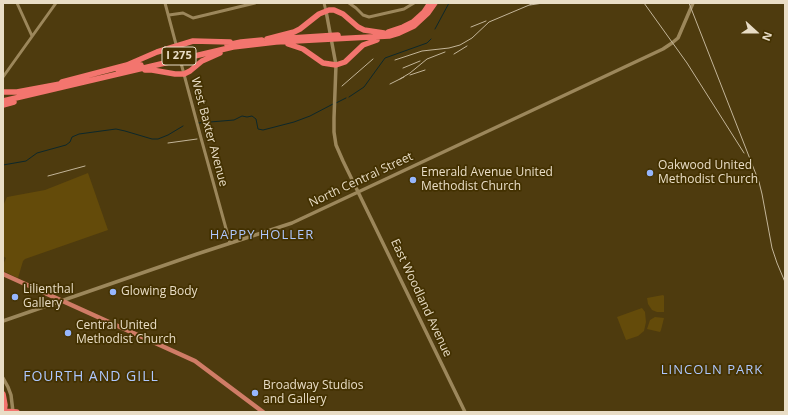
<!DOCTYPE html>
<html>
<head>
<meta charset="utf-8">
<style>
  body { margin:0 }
  #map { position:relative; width:788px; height:415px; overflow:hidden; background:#4e3b0e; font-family:"Open Sans",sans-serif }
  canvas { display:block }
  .frame { position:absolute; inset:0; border:4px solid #e9ddc6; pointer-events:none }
  .north { position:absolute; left:736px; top:12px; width:40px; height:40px; -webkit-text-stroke:3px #433101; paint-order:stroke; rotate:111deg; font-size:11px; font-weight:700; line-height:16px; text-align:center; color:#e9ddc6 }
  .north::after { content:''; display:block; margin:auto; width:14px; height:18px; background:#e9ddc6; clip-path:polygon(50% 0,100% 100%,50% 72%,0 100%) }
</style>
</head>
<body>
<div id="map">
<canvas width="788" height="415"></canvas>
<div class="frame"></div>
<div class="north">N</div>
</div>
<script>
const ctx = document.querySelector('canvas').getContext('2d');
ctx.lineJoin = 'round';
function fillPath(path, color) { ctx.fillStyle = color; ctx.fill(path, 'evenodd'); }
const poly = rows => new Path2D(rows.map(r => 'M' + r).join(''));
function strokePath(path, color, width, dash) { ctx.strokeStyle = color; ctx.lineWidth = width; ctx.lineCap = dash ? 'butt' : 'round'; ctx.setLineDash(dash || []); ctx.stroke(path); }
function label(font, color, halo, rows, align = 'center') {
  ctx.font = font + ' "Open Sans",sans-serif'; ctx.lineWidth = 3.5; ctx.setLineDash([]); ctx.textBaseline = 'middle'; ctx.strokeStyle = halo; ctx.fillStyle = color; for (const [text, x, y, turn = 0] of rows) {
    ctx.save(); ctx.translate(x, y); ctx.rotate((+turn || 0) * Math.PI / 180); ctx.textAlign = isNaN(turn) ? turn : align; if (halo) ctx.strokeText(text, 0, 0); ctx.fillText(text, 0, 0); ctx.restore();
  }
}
fillPath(poly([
  [88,173,108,230,25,259,23,261,18,278,3,271,3,265,6,258,3,256,3,206,7,197,45,190],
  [663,295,664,296,664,312,657,312,652,310,648,304,647,298],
  [642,308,645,312,646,322,644,331,638,336,626,340,617,317],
  [655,317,664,318,661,330,660,332,647,329,650,320]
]), '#644b0a');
strokePath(poly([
  [435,29,449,3],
  [349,97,364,87,385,58,427,43,431,39],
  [336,103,346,98],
  [198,123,234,120,242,116,247,117,252,116,256,119,258,129,263,130,294,122,310,116,333,104],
  [3,165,26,161,37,153,66,145,70,142,72,137,79,134,116,129,125,131,152,139,158,139,168,135,183,126]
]), '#0d282b', 1);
strokePath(poly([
  [17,3,32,36],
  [165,3,201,138,230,243],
  [324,3,326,11],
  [349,3,356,8,363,15,369,17,404,9,414,3],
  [169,15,183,13,193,18,255,3],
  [3,77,56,3]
]), '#9c875b', 3);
strokePath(poly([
  [326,11,336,65,334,118,334,132,336,145,343,161,465,412],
  [3,321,197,254,292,223,307,216,663,49,672,43,678,38,693,3],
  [3,378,8,387,11,395,13,412]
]), '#9c875b', 3.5);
strokePath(poly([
  [3,274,195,361,263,412]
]), '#d07c66', 4.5);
strokePath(poly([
  [388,32,403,27,413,22,424,12,430,3],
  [267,39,294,32,300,29,319,14,329,10,334,10,343,14,358,27,364,30,384,33],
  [275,39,338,35],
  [288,44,303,49,323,63,336,65,345,62,363,45,377,40],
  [227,45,241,42,262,40],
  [118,70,141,65],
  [145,70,152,70,175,74,184,74,190,71,202,61,220,53],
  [3,92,17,92,60,84,62,82,127,65,157,52,193,41,230,42],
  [3,101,233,47,276,42,389,36,399,33,414,26,428,13,435,3],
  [3,105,14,102],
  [3,394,5,405,4,412],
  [3,411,17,412]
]), '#f3756e', 5.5);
strokePath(poly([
  [644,3,687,63,744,153],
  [689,3,759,182,762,194,772,248,777,263,785,282],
  [530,5,543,3],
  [471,27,486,21],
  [454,54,467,46],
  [395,60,422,51,449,48,460,45,472,38,489,22,534,3],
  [403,68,420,61],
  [410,75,425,70],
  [400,79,410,73,427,59,445,52],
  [390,84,404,77],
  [342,86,373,59],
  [168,143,197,139],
  [48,176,85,166]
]), '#c3b599', 1);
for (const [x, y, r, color] of [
  [650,173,4,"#96b6fd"],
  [413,180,4,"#96b6fd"],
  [113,292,4,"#96b6fd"],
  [15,297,4,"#96b6fd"],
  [68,333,4,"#96b6fd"],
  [255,393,4,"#96b6fd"]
]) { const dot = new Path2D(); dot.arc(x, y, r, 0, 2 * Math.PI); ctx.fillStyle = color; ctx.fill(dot); strokePath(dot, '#433101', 1.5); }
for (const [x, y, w] of [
  [179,56,34]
]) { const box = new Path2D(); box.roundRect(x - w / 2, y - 9, w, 18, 3); ctx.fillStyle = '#433101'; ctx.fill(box); strokePath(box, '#e9ddc6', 1); }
label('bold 11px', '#e9ddc6', null, [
  ["I 275",179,56]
]);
label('12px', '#e9ddc6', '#433101', [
  ["West Baxter Avenue",209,132,75],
  ["North Central Street",361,180,-25],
  ["East Woodland Avenue",421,298,65]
]);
label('12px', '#e9ddc6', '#433101', [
  ["Oakwood United",658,166],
  ["Methodist Church",658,180],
  ["Emerald Avenue United",421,173],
  ["Methodist Church",421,187],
  ["Lilienthal",23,290],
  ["Gallery",23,304],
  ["Glowing Body",121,292],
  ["Central United",76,326],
  ["Methodist Church",76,340],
  ["Broadway Studios",263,386],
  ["and Gallery",263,400]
], 'left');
ctx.letterSpacing = '1px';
label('13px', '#aec7fd', '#433101', [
  ["HAPPY HOLLER",262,235],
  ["LINCOLN PARK",712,370]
]);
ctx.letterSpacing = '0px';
ctx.letterSpacing = '1px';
label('14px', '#aec7fd', '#433101', [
  ["FOURTH AND GILL",91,377]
]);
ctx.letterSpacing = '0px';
</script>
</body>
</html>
